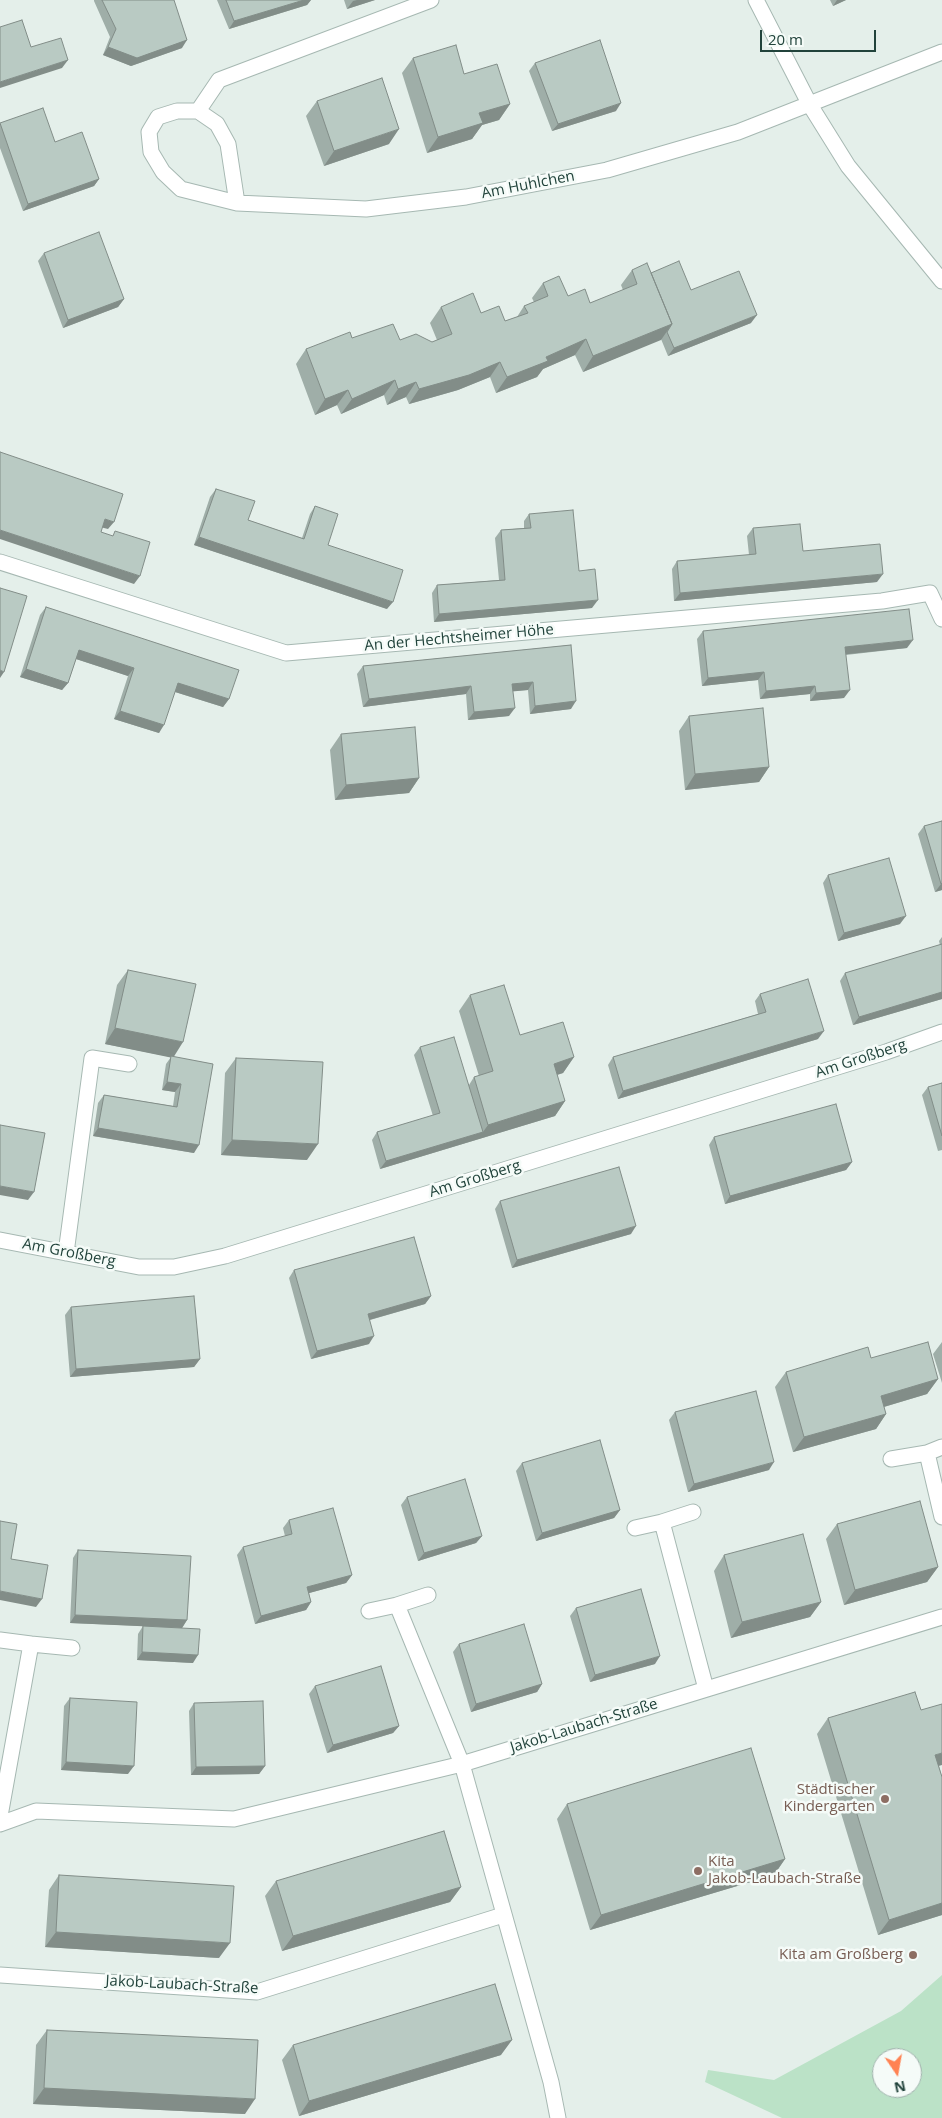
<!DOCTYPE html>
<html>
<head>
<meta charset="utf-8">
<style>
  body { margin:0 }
  #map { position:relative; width:942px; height:2118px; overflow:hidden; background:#e4efea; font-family:"Open Sans",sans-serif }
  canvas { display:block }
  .north { position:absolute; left:872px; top:2048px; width:50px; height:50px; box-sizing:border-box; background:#f5fbf8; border:1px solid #a0b1ac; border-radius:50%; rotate:168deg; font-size:14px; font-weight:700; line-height:20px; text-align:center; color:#21433b }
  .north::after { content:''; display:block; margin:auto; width:18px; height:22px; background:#ff8252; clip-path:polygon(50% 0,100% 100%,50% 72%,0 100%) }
  .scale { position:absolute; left:760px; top:30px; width:116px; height:22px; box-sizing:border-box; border:2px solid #21433b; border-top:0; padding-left:6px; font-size:15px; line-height:18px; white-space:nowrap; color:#21433b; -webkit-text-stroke:4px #f5fbf8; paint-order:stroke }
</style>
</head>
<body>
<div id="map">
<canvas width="942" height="2118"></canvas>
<div class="north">N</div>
<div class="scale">20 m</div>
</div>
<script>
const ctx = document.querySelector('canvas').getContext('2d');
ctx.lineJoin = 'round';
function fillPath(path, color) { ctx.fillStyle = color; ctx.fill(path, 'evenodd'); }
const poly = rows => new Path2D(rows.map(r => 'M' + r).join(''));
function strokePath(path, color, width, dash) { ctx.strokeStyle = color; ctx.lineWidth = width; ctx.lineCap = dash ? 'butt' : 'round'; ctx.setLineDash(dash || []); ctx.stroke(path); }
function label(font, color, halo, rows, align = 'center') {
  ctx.font = font + ' "Open Sans",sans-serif'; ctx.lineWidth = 5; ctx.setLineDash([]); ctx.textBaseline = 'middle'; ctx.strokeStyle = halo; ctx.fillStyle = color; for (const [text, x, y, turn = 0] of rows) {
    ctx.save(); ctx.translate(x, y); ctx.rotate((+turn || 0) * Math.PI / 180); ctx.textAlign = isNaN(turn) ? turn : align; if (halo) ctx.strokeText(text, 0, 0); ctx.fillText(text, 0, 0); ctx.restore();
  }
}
fillPath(poly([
  [942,1975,942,2118,782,2118,705,2082,708,2070,774,2080,901,2011],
  [882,2058,912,2058,912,2088,882,2088]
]), '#bbe2c7');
const minor = poly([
  [756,0,810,105,848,166,942,281],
  [198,111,219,80,431,0],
  [237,203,228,144,217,124,198,111,177,111,158,117,149,132,151,152,163,172,181,189,237,203,366,209,466,197,607,170,738,132,942,52],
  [0,562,286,653,882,601,930,593,942,619],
  [0,1240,139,1267,174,1267,225,1256,886,1052,942,1032],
  [66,1253,92,1058,129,1064],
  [927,1453,942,1517],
  [891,1459,927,1453,942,1447],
  [662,1522,693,1512],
  [635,1528,662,1522,706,1689],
  [397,1605,428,1595],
  [369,1611,397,1605,462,1764,551,2082,558,2118],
  [0,1640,31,1644,0,1816],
  [31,1644,72,1648],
  [0,1824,36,1811,234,1819,462,1764,942,1617],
  [0,1975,257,1992,503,1915]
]);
strokePath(minor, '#a6b8b2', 17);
strokePath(minor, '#fff', 15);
fillPath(poly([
  [94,0,174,0,182,48,131,66,103,55,110,37,94,1],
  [217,0,311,0,307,5,229,29],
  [344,0,375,0,347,9],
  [830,0,846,0,833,6],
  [413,58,464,74,510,104,499,120,482,125,472,139,427,153,402,73],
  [535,63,616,111,552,131,529,71],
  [317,101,389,144,324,166,306,116],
  [0,123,55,142,99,179,94,186,23,211,0,148],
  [44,253,124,299,118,307,63,328,38,261],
  [632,270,651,273,691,290,751,323,668,356,661,339,583,372,575,355,543,369,537,377,496,393,490,377,458,390,409,404,406,397,387,405,384,395,341,414,337,405,315,415,296,364,306,349,352,338,400,340,432,342,437,340,430,323,441,307,481,313,505,321,517,317,524,306,534,302,532,298,543,283,568,296,590,303,623,290,621,285],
  [216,489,248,520,302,538,310,514,315,506,328,545,387,609,194,545,210,497],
  [529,514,579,571,592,608,434,622,432,593,437,585,499,580,495,538,501,530,524,528,524,521],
  [753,528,803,551,877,582,674,601,672,569,677,561,749,555,747,536],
  [46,607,229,699,223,707,175,692,159,733,114,719,128,676,76,659,68,683,62,690,20,677,40,615],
  [703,631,907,648,846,655,844,698,810,701,810,694,760,699,758,680,702,686,697,639],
  [571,645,571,709,530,714,528,690,513,691,509,716,468,720,466,694,363,707,357,674,363,666],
  [689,716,769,767,759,782,685,790,679,731],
  [341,734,419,778,409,793,335,800,330,750],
  [942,821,942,890,935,892,918,834,924,826],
  [828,875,900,924,838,941,823,883],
  [942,937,942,999,853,1025,840,981,845,973,940,945,939,941],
  [128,970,173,1057,213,1064,194,1153,93,1136,98,1103,104,1095,173,1106,175,1092,162,1090,166,1064,171,1057,105,1044,117,985],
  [760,994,818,1039,618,1099,608,1065,613,1057,758,1014,755,1001],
  [470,995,520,1035,574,1057,563,1073,557,1075,565,1101,555,1116,380,1169,372,1140,377,1132,433,1116,414,1055,420,1047,469,1085,474,1077,479,1076,459,1011],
  [236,1058,307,1160,221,1155,225,1073],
  [942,1083,942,1150,938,1151,922,1095,928,1087],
  [714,1137,852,1162,846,1170,725,1204,709,1145],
  [500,1201,631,1234,512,1268,495,1209],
  [294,1270,431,1296,425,1304,370,1320,369,1344,311,1359,289,1278],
  [71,1307,200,1359,194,1367,70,1377,65,1315],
  [942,1342,942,1383,933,1354],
  [871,1358,938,1379,927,1394,884,1407,886,1414,876,1429,793,1452,775,1387,786,1372],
  [675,1412,769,1470,688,1492,669,1420],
  [522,1463,620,1510,614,1518,536,1541,516,1471],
  [407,1497,482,1536,476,1543,418,1561,401,1505],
  [289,1520,352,1575,346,1583,309,1593,311,1602,306,1610,255,1624,237,1555,243,1547,285,1536,283,1528],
  [837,1524,938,1567,927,1582,844,1605,826,1539],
  [78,1550,187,1620,182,1628,193,1663,137,1660,138,1634,143,1626,70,1623,73,1558],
  [724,1555,821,1602,810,1617,731,1638,714,1571],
  [576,1608,655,1664,590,1682,570,1616],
  [459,1644,542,1684,537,1692,471,1712,453,1652],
  [315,1686,399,1726,393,1733,327,1753,309,1694],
  [70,1698,128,1774,61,1770,64,1706],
  [194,1703,265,1766,259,1774,191,1775,189,1711],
  [828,1718,939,1766,942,1777,942,1915,878,1935,817,1734],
  [567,1804,785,1859,774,1875,590,1930,557,1819],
  [59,1875,219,1958,45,1947,49,1890],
  [276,1881,461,1887,450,1902,282,1951,265,1896],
  [47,2030,245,2114,33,2104,36,2045],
  [293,2045,501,2055,299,2116,282,2060]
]), '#9faea8');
fillPath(poly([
  [304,0,311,0,307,5,229,29,234,21],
  [357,0,375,0,347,9,353,1],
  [837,0,846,0,833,6],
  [187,40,182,48,131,66,103,55,108,47],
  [68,60,62,68,0,88,0,82],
  [621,103,616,111,552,131,558,124],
  [510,104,499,120,482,125,472,139,427,153,438,137,479,113],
  [399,129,389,144,324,166,334,151],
  [99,179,94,186,23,211,28,204],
  [124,299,118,307,63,328,68,320],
  [757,315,751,323,668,356,674,348],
  [672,324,661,340,583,372,593,356],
  [586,339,575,355,543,369,537,377,496,393,507,377,546,357],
  [500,362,490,377,458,390,409,404,419,389],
  [395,380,384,395,341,414,352,399],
  [416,382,406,397,387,405,398,389],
  [348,390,337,405,315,415,325,399],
  [105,519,114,522,108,529,100,527],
  [0,530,140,576,134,584,0,539],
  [199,537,393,602,387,609,194,545],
  [883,574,877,582,674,601,680,593],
  [598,600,592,608,434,622,439,614],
  [913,640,907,648,839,655,845,647],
  [79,650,134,668,128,676,73,658],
  [26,669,68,683,62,690,20,677],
  [0,670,4,672,0,678],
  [764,672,758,680,702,686,708,678],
  [533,682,528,690,507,692,512,684],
  [178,683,229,699,223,707,172,691],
  [471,686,466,694,363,707,369,699],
  [815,686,810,694,760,699,766,691],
  [850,690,844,698,810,701,816,693],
  [576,701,571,709,530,714,535,706],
  [515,708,509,716,468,720,474,712],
  [120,711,164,725,159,733,114,719],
  [769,767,759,782,685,790,695,774],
  [419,778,409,793,335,800,346,785],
  [942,883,942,890,935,892,941,884],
  [906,916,900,924,838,941,844,933],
  [942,992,942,999,853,1025,859,1017],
  [115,1028,183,1042,173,1058,105,1044],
  [824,1031,818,1039,618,1099,623,1091],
  [574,1057,563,1073,543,1079,554,1064],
  [167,1082,181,1084,175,1092,162,1090],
  [565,1101,555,1116,380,1169,386,1161,483,1132,488,1125],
  [98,1128,199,1145,194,1153,93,1136],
  [232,1140,318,1144,307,1160,221,1155],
  [852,1162,846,1170,725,1204,730,1196],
  [0,1186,34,1192,28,1200,0,1195],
  [636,1226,631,1234,512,1268,517,1260],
  [431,1296,425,1304,362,1322,368,1314],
  [374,1336,369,1344,311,1359,317,1351],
  [200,1359,194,1367,70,1377,76,1369],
  [938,1379,927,1394,870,1411,881,1396],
  [886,1414,876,1429,793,1452,804,1437],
  [774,1462,769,1470,688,1492,694,1484],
  [620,1510,614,1518,536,1541,542,1533],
  [482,1536,476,1543,418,1561,424,1553],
  [938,1567,927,1582,844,1605,855,1590],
  [352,1575,346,1583,302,1595,307,1587],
  [0,1591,42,1599,36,1607,0,1600],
  [311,1602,306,1610,255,1624,261,1616],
  [821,1602,810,1617,731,1638,742,1622],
  [75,1615,187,1620,182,1628,70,1623],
  [142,1652,198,1655,193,1663,137,1660],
  [660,1656,655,1664,590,1682,595,1675],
  [542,1684,537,1692,471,1712,476,1704],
  [399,1726,393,1733,327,1753,333,1745],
  [942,1753,942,1765,925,1770,935,1755],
  [66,1762,134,1766,128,1774,61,1770],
  [265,1766,259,1774,191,1775,196,1767],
  [785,1859,774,1875,590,1930,601,1915],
  [461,1887,450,1902,282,1951,293,1936],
  [942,1903,942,1915,878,1935,889,1920],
  [56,1932,230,1943,219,1958,45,1947],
  [512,2040,501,2055,299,2116,309,2101],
  [44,2088,255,2099,245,2114,33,2104]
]), '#828d88');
const building = poly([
  [102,0,174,0,187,40,137,58,108,47,116,29,102,0],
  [226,0,304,0,234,21,226,0],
  [22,20,31,47,61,38,68,60,0,82,0,27,22,20],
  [600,40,621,103,558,124,535,63,600,40],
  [456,45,464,74,497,64,510,104,479,113,483,123,438,137,413,58,456,45],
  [382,78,399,129,334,151,317,101,382,78],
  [43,108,55,142,82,132,99,179,28,204,0,123,43,108],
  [99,232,124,299,68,320,44,253,99,232],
  [679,261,691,290,739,271,757,315,674,348,667,332,672,324,651,273,679,261],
  [647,263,672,324,593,356,586,339,546,357,548,361,507,377,500,362,469,375,419,389,416,382,398,389,395,380,352,399,348,390,325,399,306,349,350,332,352,338,393,324,400,340,416,334,432,342,452,334,441,307,473,293,481,313,499,306,505,321,528,313,524,306,548,296,543,283,559,276,568,296,585,289,590,303,637,284,632,270,647,263],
  [0,452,123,494,114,522,105,519,101,532,113,536,115,531,150,542,140,576,0,530,0,452],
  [216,489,255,501,248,520,304,539,315,506,338,514,328,545,403,570,393,602,199,537,216,489],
  [573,510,579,571,595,569,598,600,439,614,437,585,505,580,501,530,531,528,529,514,573,510],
  [800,524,803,551,880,544,883,574,680,593,677,561,756,554,753,528,800,524],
  [0,588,27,596,4,672,0,670,0,588],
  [46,607,239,670,229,699,178,683,164,725,120,711,134,668,79,650,68,683,26,669,46,607],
  [909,609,913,640,845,647,850,690,816,693,815,686,766,691,764,672,708,678,703,631,909,609],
  [571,645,576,701,535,706,533,682,512,684,515,708,474,712,471,686,369,699,363,666,571,645],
  [763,708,769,767,695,774,689,716,763,708],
  [415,727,419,778,346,785,341,734,415,727],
  [942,821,942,883,941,884,924,826,942,821],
  [889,858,906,916,844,933,828,875,889,858],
  [942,944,942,992,859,1017,845,973,942,944],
  [128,970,196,984,183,1042,115,1028,128,970],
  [808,979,824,1031,623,1091,613,1057,766,1012,760,994,808,979],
  [504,985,520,1035,563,1022,574,1057,554,1064,565,1101,488,1125,474,1077,493,1071,470,995,504,985],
  [454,1037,483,1132,386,1161,377,1132,440,1113,420,1047,454,1037],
  [171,1056,213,1064,199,1145,98,1128,104,1095,177,1107,181,1084,167,1082,171,1056],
  [236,1058,323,1062,318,1144,232,1140,236,1058],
  [942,1083,942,1136,928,1087,942,1083],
  [836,1104,852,1162,730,1196,714,1137,836,1104],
  [0,1125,45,1133,34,1192,0,1186,0,1125],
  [619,1167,636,1226,517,1260,500,1201,619,1167],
  [414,1237,431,1296,368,1314,374,1336,317,1351,294,1270,414,1237],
  [194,1296,200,1359,76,1369,71,1307,194,1296],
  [928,1342,938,1379,881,1396,886,1414,804,1437,786,1372,868,1347,871,1358,928,1342],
  [756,1391,774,1462,694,1484,675,1412,756,1391],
  [600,1440,620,1510,542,1533,522,1463,600,1440],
  [465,1479,482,1536,424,1553,407,1497,465,1479],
  [920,1501,938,1567,855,1590,837,1524,920,1501],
  [333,1508,352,1575,307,1587,311,1602,261,1616,243,1547,292,1534,289,1520,333,1508],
  [0,1521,17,1524,11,1559,48,1565,42,1599,0,1591,0,1521],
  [803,1534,821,1602,742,1622,724,1555,803,1534],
  [78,1550,191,1556,187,1620,75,1615,78,1550],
  [641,1589,660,1656,595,1675,576,1608,641,1589],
  [524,1624,542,1684,476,1704,459,1644,524,1624],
  [143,1626,200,1629,198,1655,142,1652,143,1626],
  [381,1666,399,1726,333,1745,315,1686,381,1666],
  [915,1692,921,1710,942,1704,942,1753,935,1755,942,1777,942,1903,889,1920,828,1718,915,1692],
  [70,1698,137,1702,134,1766,66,1762,70,1698],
  [263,1701,265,1766,196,1767,194,1703,263,1701],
  [751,1748,785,1859,601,1915,567,1804,751,1748],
  [444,1831,461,1887,293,1936,276,1881,444,1831],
  [59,1875,234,1886,230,1943,56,1932,59,1875],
  [495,1984,512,2040,309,2101,293,2045,495,1984],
  [47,2030,258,2040,255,2099,44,2088,47,2030]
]);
fillPath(building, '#b9cac3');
strokePath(building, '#828d88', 1);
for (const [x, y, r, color] of [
  [885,1799,5,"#8d6e63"],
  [698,1871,5,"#8d6e63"],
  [913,1955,5,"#8d6e63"]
]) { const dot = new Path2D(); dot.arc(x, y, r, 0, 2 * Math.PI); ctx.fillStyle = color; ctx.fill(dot); strokePath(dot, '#f5fbf8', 2); }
label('15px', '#21433b', '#f5fbf8', [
  ["Am Huhlchen",528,185,-11],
  ["An der Hechtsheimer Höhe",459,638,-5],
  ["Am Großberg",861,1059,-18],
  ["Am Großberg",475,1179,-17],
  ["Am Großberg",69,1253,11],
  ["Jakob-Laubach-Straße",584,1726,-17],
  ["Jakob-Laubach-Straße",182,1985,3]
]);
label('15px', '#785e54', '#f5fbf8', [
  ["Städtischer",875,1790],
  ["Kindergarten",875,1807],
  ["Kita",708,1862,"left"],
  ["Jakob-Laubach-Straße",708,1879,"left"],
  ["Kita am Großberg",903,1955]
], 'right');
</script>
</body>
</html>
